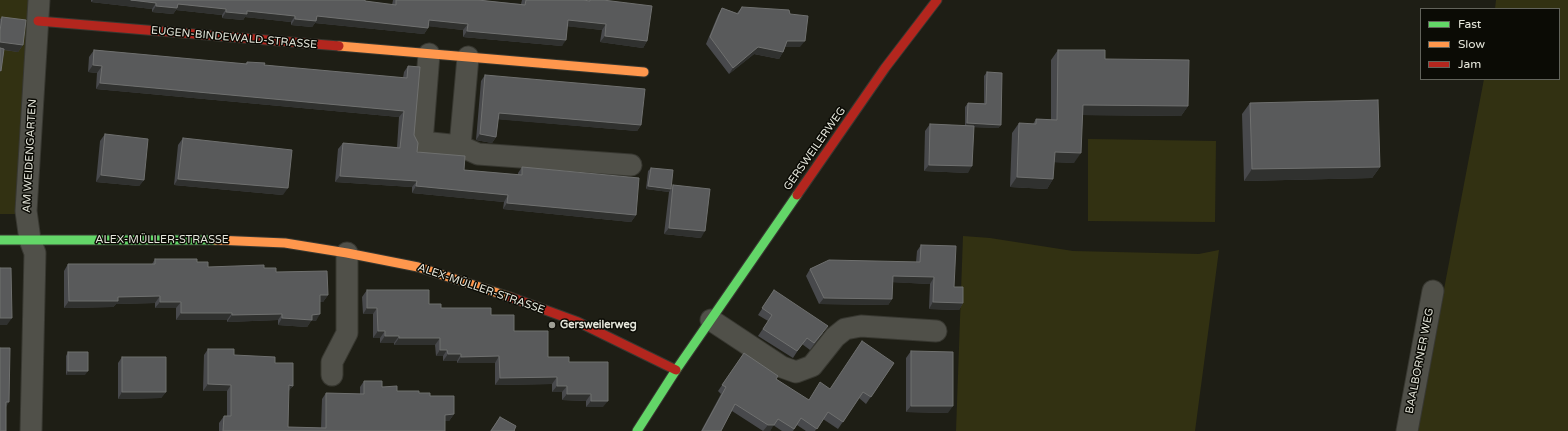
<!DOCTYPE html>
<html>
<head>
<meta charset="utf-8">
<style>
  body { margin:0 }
  #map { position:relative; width:1568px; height:431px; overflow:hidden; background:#1e1e15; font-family:"Varela Round",sans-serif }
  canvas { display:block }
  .legend { position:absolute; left:1420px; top:8px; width:140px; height:72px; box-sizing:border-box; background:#0b0b05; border:1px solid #62635b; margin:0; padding:5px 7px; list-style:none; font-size:12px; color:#e5e6db }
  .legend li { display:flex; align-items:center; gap:8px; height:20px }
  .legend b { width:20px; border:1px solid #62635b }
</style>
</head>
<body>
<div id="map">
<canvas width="1568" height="431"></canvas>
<ul class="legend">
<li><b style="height:5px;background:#63d668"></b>Fast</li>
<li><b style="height:5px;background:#ff974d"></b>Slow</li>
<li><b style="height:5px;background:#b3261e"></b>Jam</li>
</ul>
</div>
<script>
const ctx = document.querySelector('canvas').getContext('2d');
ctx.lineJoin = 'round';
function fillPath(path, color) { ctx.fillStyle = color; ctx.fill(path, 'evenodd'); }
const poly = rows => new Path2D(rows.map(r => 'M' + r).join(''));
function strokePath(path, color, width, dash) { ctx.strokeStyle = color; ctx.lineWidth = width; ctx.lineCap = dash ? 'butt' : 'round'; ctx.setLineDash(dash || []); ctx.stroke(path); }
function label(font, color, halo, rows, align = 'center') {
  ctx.font = font + ' "Varela Round",sans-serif'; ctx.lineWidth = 3; ctx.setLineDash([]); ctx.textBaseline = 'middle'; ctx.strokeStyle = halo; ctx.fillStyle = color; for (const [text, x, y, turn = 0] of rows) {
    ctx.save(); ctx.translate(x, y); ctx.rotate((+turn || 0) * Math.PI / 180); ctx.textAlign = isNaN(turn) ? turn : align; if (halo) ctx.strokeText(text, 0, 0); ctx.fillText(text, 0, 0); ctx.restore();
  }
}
fillPath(poly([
  [0,0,29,0,15,214,0,214],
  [1496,0,1568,0,1568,431,1417,431,1484,79,1559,79,1559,9,1495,9],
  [1088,139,1216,141,1215,222,1088,221],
  [963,236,990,238,1073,251,1199,254,1219,250,1195,431,956,431]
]), '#323112');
const street = poly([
  [429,54,422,142,460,146],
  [468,57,460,146,478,154,631,165],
  [711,320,782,367,796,372,812,366,835,337,845,329,861,326,936,331],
  [332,375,332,362,347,333,347,253],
  [31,431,35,253,30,240,26,211,39,0],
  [1407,431,1433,291]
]);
const fast = poly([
  [0,240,215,240],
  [637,431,676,370,797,195]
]);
const slow = poly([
  [339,46,644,72],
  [215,240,285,243,347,253,418,267,510,297]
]);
const jam = poly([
  [38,21,339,46],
  [797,195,885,68,937,0],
  [510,297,578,322,676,370]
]);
strokePath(street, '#383831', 23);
strokePath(fast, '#383831', 11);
strokePath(slow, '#383831', 11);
strokePath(jam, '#383831', 11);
strokePath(street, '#505049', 21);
strokePath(fast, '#63d668', 9);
strokePath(slow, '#ff974d', 9);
strokePath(jam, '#b3261e', 9);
fillPath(poly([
  [91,0,365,0,365,1,392,5,393,0,478,0,521,4,522,0,583,0,588,1,589,0,603,0,647,41,643,48,600,42,602,30,567,26,562,46,463,37,463,30,429,26,428,28,424,34,315,23,312,27,291,25,291,22,245,17,243,20,222,18,222,15,176,10,173,14,152,12,152,9,91,2],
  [742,7,800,47,785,47,783,52,779,59,754,54,729,74,706,44,718,15,722,8,737,13],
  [2,17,23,45,18,52,4,50,1,71,0,72,0,19],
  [94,50,245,64,247,62,264,65,403,78,404,72,408,66,414,135,417,152,464,170,518,175,518,173,522,167,636,215,631,222,503,209,504,202,412,193,412,187,335,182,338,149,343,143,397,147,399,117,96,89,97,73,88,72,89,57],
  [1058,50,1105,59,1188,106,1181,116,1082,115,1074,163,1054,162,1053,179,1047,189,1010,187,1012,133,1019,123,1033,124,1036,119,1051,120,1051,60],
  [987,72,1001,125,998,128,974,127,968,173,924,171,925,131,930,124,965,126,965,107,968,103,984,103,984,76],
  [485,75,641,125,637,131,498,119,496,137,492,143,476,140,481,81],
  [1250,103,1380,167,1372,178,1244,181,1242,114],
  [105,134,144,180,139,186,96,182,100,141],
  [183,138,283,195,174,185,178,145],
  [651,168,671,189,673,185,701,238,664,234,669,192,646,189,648,171],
  [921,245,954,287,963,303,959,310,929,309,930,284,892,282,892,299,888,305,819,304,806,276,810,269,916,262,917,251],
  [155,259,197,262,208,267,264,268,276,272,328,295,323,302,320,302,316,321,311,321,307,327,278,325,278,320,227,322,227,320,176,320,176,308,155,308,155,303,116,304,113,307,64,308,64,271,68,264,152,264],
  [367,290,429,304,441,308,491,315,514,331,548,357,569,362,603,407,586,407,586,401,562,400,562,392,552,392,552,384,495,385,495,363,457,363,457,361,443,361,443,356,436,356,435,345,394,345,394,343,380,343,380,338,373,338,373,314,363,314,362,297],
  [774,290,823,333,810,350,802,344,793,358,758,336,768,321,758,315],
  [208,349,234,355,275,363,293,386,288,391,288,427,321,428,322,399,326,393,360,394,360,387,364,381,397,391,419,393,430,396,454,414,449,421,445,421,445,431,219,431,219,423,224,416,227,416,227,391,203,391,204,355],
  [911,351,948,413,906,412,906,358],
  [68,352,85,375,66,375,66,356],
  [744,353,776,379,808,400,830,389,894,363,866,404,859,398,838,429,823,419,815,431,806,431,797,425,793,431,782,431,773,425,770,431,763,431,732,411,721,431,701,431,721,394,718,391],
  [122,357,166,392,161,398,118,399,118,363],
  [500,417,514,431,515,431,490,431]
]), '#48494c');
fillPath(poly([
  [93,0,131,0,156,3,152,9,91,2],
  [178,4,226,9,222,15,176,10,173,14,152,12,156,6],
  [247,11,295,16,291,22,245,17,243,20,222,18,226,12],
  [317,16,428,28,424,34,315,23,312,27,291,25,295,19],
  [429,20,468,24,463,30,425,26],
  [568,20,606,24,602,30,564,26],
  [467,31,566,40,562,46,463,37],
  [605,36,647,41,643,48,600,42],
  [787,41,805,41,800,47,783,47],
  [0,42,23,45,18,52,0,49],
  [758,47,783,52,779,59,754,54,729,74,733,68],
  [93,65,102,66,97,73,88,72],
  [100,83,404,111,399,117,96,89],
  [1083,105,1188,106,1181,116,1076,115],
  [499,113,641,125,637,131,494,119],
  [967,123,1001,125,998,128,965,127],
  [480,134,496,137,492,143,476,140],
  [1055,152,1081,153,1074,163,1048,162],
  [929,165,972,166,968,173,924,171],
  [1380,167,1372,178,1244,181,1252,169],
  [101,175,144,180,139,186,96,182],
  [340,176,417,181,412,187,335,182],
  [1017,177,1053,179,1047,189,1010,187],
  [178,179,288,188,283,195,174,185],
  [416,186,508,195,504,202,412,193],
  [648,186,671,189,669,192,646,189],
  [507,203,636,215,631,222,503,209],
  [669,228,705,231,701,238,664,234],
  [893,276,934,277,930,284,888,282],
  [320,295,328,295,323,302,315,302],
  [160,296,155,303,116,304,113,307,64,308,69,301,118,297],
  [824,298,892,299,888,305,819,304],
  [160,302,181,302,176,308,155,308],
  [933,302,963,303,959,310,929,309],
  [367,308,377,308,373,314,363,314],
  [181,313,232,313,227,320,176,320],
  [282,314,278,320,227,322,232,315],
  [320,314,316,321,311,321,307,327,278,325,282,318,312,315],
  [0,318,12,318,7,325,0,325],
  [378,331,385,331,380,338,373,338],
  [385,336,399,336,394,343,380,343],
  [399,338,440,338,435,345,394,345],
  [440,350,447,350,443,356,436,356],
  [448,354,461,354,457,361,443,361],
  [499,356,495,363,457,363,461,357],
  [68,371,88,371,85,375,66,375],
  [557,377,552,384,495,385,500,378],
  [208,384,231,385,227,391,203,391],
  [289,385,293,386,288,392],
  [557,386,567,386,562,392,552,392],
  [122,392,166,392,161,398,118,399],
  [567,394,591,394,586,401,562,400],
  [591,401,608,401,603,407,586,407],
  [6,402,9,402,5,409],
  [911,406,953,406,948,413,906,412],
  [454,414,449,421,440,421,445,415],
  [768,425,774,425,770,431,763,431]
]), '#30312f');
const building = poly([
  [131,0,365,0,365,1,396,5,396,0,478,0,525,5,526,0,583,0,590,1,590,0,603,0,652,6,647,41,605,36,606,24,568,20,566,40,467,31,468,24,429,20,428,28,317,16,316,21,295,19,295,16,247,11,247,14,226,12,226,9,178,4,177,8,156,6,156,3,131,0],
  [742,7,789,10,790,14,808,16,805,41,787,41,783,52,758,47,733,68,710,37,722,8,738,14,742,7],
  [2,17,26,20,23,45,0,42,0,31,2,17],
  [0,48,4,49,1,71,0,70,0,48],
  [94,50,247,64,247,62,265,63,264,65,407,78,408,66,420,67,414,135,418,143,417,152,465,156,464,170,522,175,522,167,639,178,636,215,507,203,508,195,416,186,417,181,340,176,343,143,400,148,404,111,100,83,102,66,93,65,94,50],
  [1058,50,1105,50,1105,59,1189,60,1188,106,1083,105,1081,153,1055,152,1053,179,1017,177,1019,123,1036,124,1036,119,1057,120,1058,50],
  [987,72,1002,73,1001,125,967,123,968,103,986,104,987,72],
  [485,75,645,89,641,125,499,113,496,137,480,134,485,75],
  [1378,100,1380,167,1252,169,1250,103,1378,100],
  [930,124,974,126,972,166,929,165,930,124],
  [105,134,148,139,144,180,101,175,105,134],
  [183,138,292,150,288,188,178,179,183,138],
  [651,168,673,170,671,189,648,186,651,168],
  [673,185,710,189,705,231,669,228,673,185],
  [921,245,956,246,954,287,963,287,963,303,933,302,934,277,893,276,892,299,824,298,810,269,829,260,920,262,921,245],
  [155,259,197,259,197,262,208,262,208,267,264,265,264,268,276,268,276,272,327,271,328,295,320,295,320,314,312,315,312,320,282,318,282,314,232,315,232,313,181,313,181,302,160,302,160,296,118,297,118,301,69,301,68,264,155,264,155,259],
  [0,268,11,268,12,318,0,318,0,268],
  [367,290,429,290,429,304,441,304,441,308,491,308,491,315,514,315,514,331,548,331,548,357,569,357,569,362,608,362,608,401,591,401,591,394,567,394,567,386,557,386,557,377,500,378,499,356,461,357,461,354,448,354,447,350,440,350,440,338,399,338,399,336,385,336,385,331,378,331,377,308,367,308,367,290],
  [774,290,828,326,814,343,807,338,797,351,763,329,772,315,762,308,774,290],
  [862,341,894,363,871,397,863,392,843,422,828,412,817,429,801,418,794,429,778,419,774,425,768,425,735,404,721,431,702,431,726,387,722,385,744,353,778,376,776,379,809,400,820,382,830,389,862,341],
  [0,348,10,348,9,402,6,402,6,431,0,431,0,348],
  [208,349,234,349,234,355,275,357,275,363,293,363,293,386,289,385,288,427,326,428,326,393,364,394,364,381,382,381,382,387,397,386,397,391,419,391,419,393,430,393,430,396,454,396,454,414,445,415,445,431,223,431,224,416,231,416,231,385,208,384,208,349],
  [911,351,953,352,953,406,911,406,911,351],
  [68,352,88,352,88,371,68,371,68,352],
  [122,357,166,357,166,392,122,392,122,357],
  [500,417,516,426,514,431,515,431,491,431,500,417]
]);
fillPath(building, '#595a5b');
strokePath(building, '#6f706f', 1);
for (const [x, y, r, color] of [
  [552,325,4,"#9fa096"]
]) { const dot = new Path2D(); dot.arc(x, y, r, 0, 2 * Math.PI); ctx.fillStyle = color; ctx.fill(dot); strokePath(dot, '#0b0b05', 1.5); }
label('11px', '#e5e6db', '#0b0b05', [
  ["EUGEN-BINDEWALD-STRASSE",234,38,5],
  ["GERSWEILERWEG",815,149,-55],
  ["AM WEIDENGARTEN",30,156,-87],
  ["ALEX-MÜLLER-STRASSE",162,240],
  ["ALEX-MÜLLER-STRASSE",481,289,19],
  ["BAALBORNER WEG",1420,361,-79]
]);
label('bold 11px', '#e5e6db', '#0b0b05', [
  ["Gersweilerweg",560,325]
], 'left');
</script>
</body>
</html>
